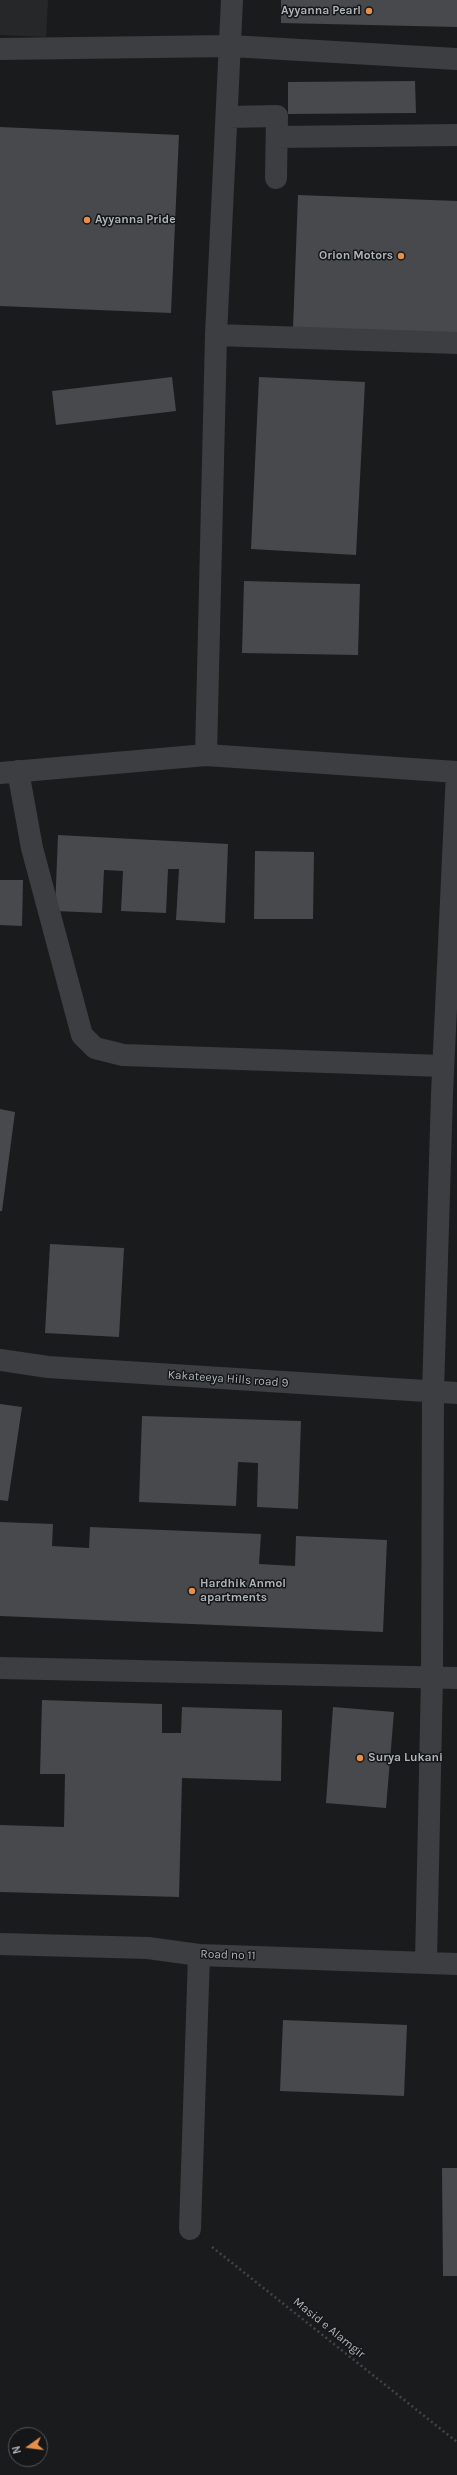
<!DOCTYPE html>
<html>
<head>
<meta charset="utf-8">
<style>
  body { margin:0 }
  #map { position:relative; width:457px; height:2475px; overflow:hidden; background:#1a1b1c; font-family:Karla,sans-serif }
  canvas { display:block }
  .north { position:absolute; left:8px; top:2427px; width:40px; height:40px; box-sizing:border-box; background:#151617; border:1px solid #525659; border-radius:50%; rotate:256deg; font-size:11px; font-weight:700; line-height:16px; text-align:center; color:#aeb5bb }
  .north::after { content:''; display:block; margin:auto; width:14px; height:18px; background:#e58f4a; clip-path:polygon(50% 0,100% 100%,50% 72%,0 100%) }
</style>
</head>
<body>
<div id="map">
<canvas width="457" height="2475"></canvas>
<div class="north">N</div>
</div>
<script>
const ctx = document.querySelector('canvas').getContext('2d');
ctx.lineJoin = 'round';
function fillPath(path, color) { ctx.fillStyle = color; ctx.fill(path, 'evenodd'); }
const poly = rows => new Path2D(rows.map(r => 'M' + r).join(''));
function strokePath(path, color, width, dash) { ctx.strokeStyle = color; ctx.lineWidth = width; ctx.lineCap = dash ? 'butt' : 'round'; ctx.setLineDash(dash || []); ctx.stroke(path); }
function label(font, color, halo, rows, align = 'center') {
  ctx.font = font + ' Karla,sans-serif'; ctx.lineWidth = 3; ctx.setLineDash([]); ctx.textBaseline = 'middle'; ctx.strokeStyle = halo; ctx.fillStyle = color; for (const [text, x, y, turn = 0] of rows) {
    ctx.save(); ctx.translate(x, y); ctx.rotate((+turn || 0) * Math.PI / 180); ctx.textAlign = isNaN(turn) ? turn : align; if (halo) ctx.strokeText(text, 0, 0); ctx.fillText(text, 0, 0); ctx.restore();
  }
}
fillPath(poly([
  [0,0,48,0,46,37,0,35]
]), '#262729');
fillPath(poly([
  [281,0,457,0,457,27,281,23],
  [415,81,416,113,288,114,288,82],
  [0,127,179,135,171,313,0,306],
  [298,195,457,201,457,334,293,328],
  [172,377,176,411,56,425,52,391],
  [259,377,365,382,356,555,251,549],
  [244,581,360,584,358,655,242,653],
  [58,835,228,844,225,923,176,920,179,869,168,869,166,913,121,911,123,871,104,870,102,913,55,911],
  [255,851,314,852,313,919,254,919],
  [0,880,23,880,22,926,0,925],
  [0,1109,15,1112,2,1211,0,1211],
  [50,1244,124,1248,119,1337,45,1333],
  [0,1404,22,1407,8,1501,0,1500],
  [142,1416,301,1421,298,1509,257,1507,258,1463,238,1462,236,1506,139,1502],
  [0,1522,53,1524,52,1546,89,1548,90,1527,261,1534,259,1564,295,1566,296,1536,387,1540,383,1632,0,1616],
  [42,1700,162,1704,162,1733,181,1733,182,1707,282,1710,281,1781,182,1778,179,1897,0,1892,0,1825,64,1827,65,1774,40,1774],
  [333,1707,394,1712,386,1808,326,1803],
  [283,2020,407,2025,404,2096,280,2091],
  [442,2168,457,2168,457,2276,443,2276]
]), '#47494c');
strokePath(poly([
  [212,2247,457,2442]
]), '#424548', 2.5, [2, 3]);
strokePath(poly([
  [232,0,216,335,206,755,457,772],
  [0,49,231,46,457,59],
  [227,117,277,116,276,178],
  [277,137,457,135],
  [216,335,457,343],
  [18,771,32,848,82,1035,95,1048,123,1055,443,1066],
  [0,773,206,755],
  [0,1360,48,1367,457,1393],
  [0,1668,457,1678],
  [0,1944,148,1948,199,1955,457,1964],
  [426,1961,432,1677,433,1392,442,1094,457,772],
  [190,2229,199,1955]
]), '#3c3e41', 22);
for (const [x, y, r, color] of [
  [369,11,4,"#e58f4a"],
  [87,220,4,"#e58f4a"],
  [401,256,4,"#e58f4a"],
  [192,1591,4,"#e58f4a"],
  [360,1758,4,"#e58f4a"]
]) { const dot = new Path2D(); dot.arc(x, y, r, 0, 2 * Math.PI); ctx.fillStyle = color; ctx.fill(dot); strokePath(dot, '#151617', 1.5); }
label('bold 12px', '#aeb5bb', '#151617', [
  ["Ayyanna Pearl",361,11,"right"],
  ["Ayyanna Pride",95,220],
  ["Orion Motors",393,256,"right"],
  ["Hardhik Anmol",200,1584],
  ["apartments",200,1598],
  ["Surya Lukani",368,1758]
], 'left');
label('12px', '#aeb5bb', '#151617', [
  ["Kakateeya Hills road 9",228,1379,4],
  ["Road no 11",228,1955,2],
  ["Masid e Alamgir",329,2328,39]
]);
</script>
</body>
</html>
